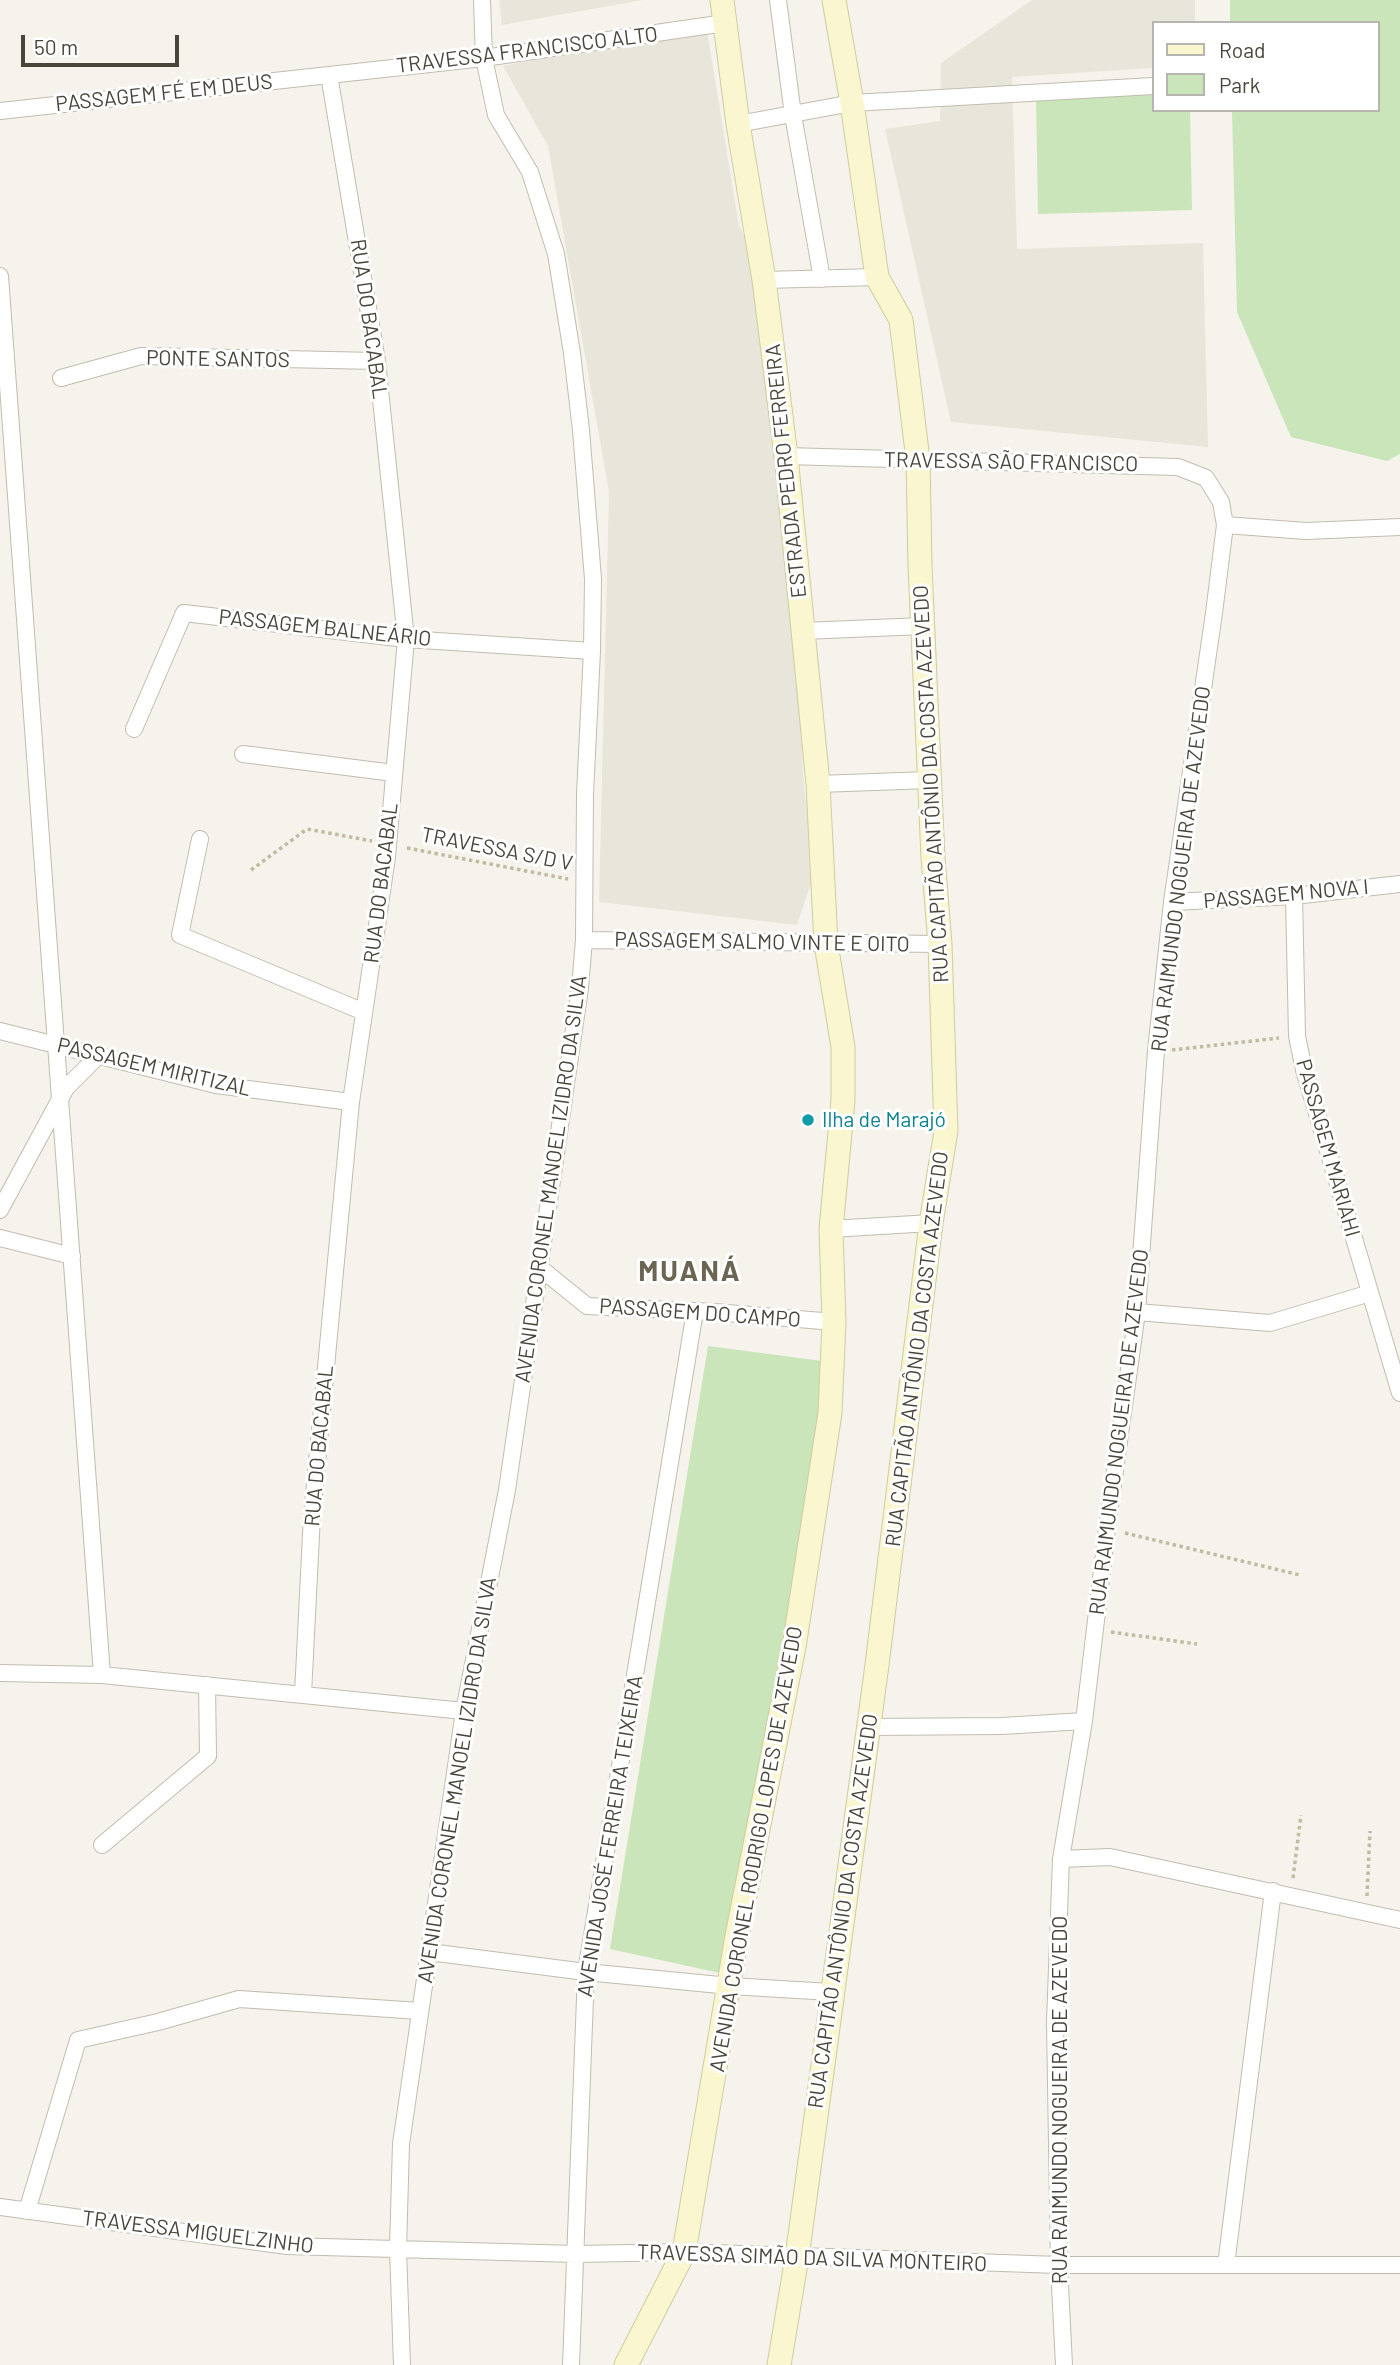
<!DOCTYPE html>
<html>
<head>
<meta charset="utf-8">
<style>
  body { margin:0 }
  #map { position:relative; width:1400px; height:2365px; overflow:hidden; background:#f5f3ec; font-family:Barlow,sans-serif }
  canvas { display:block }
  .legend { position:absolute; left:1152px; top:21px; width:228px; height:91px; box-sizing:border-box; background:#fff; border:2px solid #b6b5b0; margin:0; padding:9px 12px; list-style:none; font-size:21px; color:#49453a }
  .legend li { display:flex; align-items:center; gap:14px; height:35px }
  .legend b { width:35px; border:2px solid #b6b5b0 }
  .scale { position:absolute; left:21px; top:35px; width:158px; height:32px; box-sizing:border-box; border:4px solid #49453a; border-top:0; padding-left:9px; font-size:21px; line-height:24px; white-space:nowrap; color:#49453a; -webkit-text-stroke:5px #fff; paint-order:stroke }
</style>
</head>
<body>
<div id="map">
<canvas width="1400" height="2365"></canvas>
<ul class="legend">
<li><b style="height:9px;background:#faf7d0"></b>Road</li>
<li><b style="height:19px;background:#c9e5b9"></b>Park</li>
</ul>
<div class="scale">50 m</div>
</div>
<script>
const ctx = document.querySelector('canvas').getContext('2d');
ctx.lineJoin = 'round';
function fillPath(path, color) { ctx.fillStyle = color; ctx.fill(path, 'evenodd'); }
const poly = rows => new Path2D(rows.map(r => 'M' + r).join(''));
function strokePath(path, color, width, dash) { ctx.strokeStyle = color; ctx.lineWidth = width; ctx.lineCap = dash ? 'butt' : 'round'; ctx.setLineDash(dash || []); ctx.stroke(path); }
function label(font, color, halo, rows, align = 'center') {
  ctx.font = font + ' Barlow,sans-serif'; ctx.lineWidth = 6; ctx.setLineDash([]); ctx.textBaseline = 'middle'; ctx.strokeStyle = halo; ctx.fillStyle = color; for (const [text, x, y, turn = 0] of rows) {
    ctx.save(); ctx.translate(x, y); ctx.rotate((+turn || 0) * Math.PI / 180); ctx.textAlign = isNaN(turn) ? turn : align; if (halo) ctx.strokeText(text, 0, 0); ctx.fillText(text, 0, 0); ctx.restore();
  }
}
fillPath(poly([
  [499,0,643,0,502,25],
  [1032,0,1195,0,1195,23,1153,23,1153,68,1012,77,1017,249,1203,243,1208,447,951,422,885,129,940,121,941,63],
  [706,24,739,226,769,280,800,691,803,776,814,874,797,925,599,902,609,492,548,146,503,66]
]), '#e8e6db');
fillPath(poly([
  [1230,0,1400,0,1400,454,1387,461,1291,437,1237,312,1232,110,1377,110,1377,23,1230,23],
  [1153,93,1153,110,1190,110,1192,210,1038,214,1036,96],
  [708,1346,830,1362,729,1975,610,1949]
]), '#c9e5b9');
const street = poly([
  [778,0,793,115,822,279],
  [0,111,484,58,725,23],
  [738,124,852,103,1153,86],
  [0,276,102,1675],
  [764,280,877,277],
  [61,378,141,356,377,361],
  [786,456,1178,467,1206,478,1221,502,1225,525,1214,613,1172,902,1156,1051,1137,1312,1107,1528,1084,1721,1061,1859,1055,2022,1059,2265,1064,2365],
  [1225,525,1306,531,1400,527],
  [803,631,923,626],
  [134,729,184,613,406,639,592,651],
  [243,754,394,773],
  [818,784,930,780],
  [200,839,180,935,364,1012],
  [1294,896,1297,1036,1304,1070,1400,1393],
  [1172,902,1294,896,1400,884],
  [584,940,940,944],
  [0,1031,216,1085,351,1102],
  [0,1210,66,1088,99,1055],
  [831,1229,931,1223],
  [0,1238,72,1256],
  [539,1267,587,1306,715,1312,834,1322],
  [1137,1312,1270,1323,1370,1293],
  [0,1673,102,1675,464,1711],
  [303,1694,312,1515,351,1102,387,857,406,639,377,361,329,75],
  [868,1727,1002,1726,1084,1721],
  [102,1845,208,1756,207,1685],
  [1061,1859,1110,1857,1400,1920],
  [429,1952,586,1972,730,1986,831,1992],
  [0,2207,287,2246,576,2254,684,2252,1059,2265,1400,2265],
  [27,2211,78,2040,158,2022,239,1999,420,2011],
  [1226,2265,1273,1891],
  [402,2365,398,2249,401,2144,464,1711,507,1490,580,988,584,940,585,794,592,651,593,579,581,430,572,353,556,254,530,172,496,115,484,58,482,0],
  [571,2365,586,1972,695,1311]
]);
const secondary = poly([
  [626,2365,684,2252,737,1936,794,1647,830,1413,834,1322,831,1229,843,1100,843,1047,826,944,818,784,786,456,764,280,738,124,722,0],
  [779,2365,797,2257,877,1665,931,1223,946,1131,940,944,933,858,920,566,918,460,901,320,877,277,852,103,834,0]
]);
strokePath(street, '#c0bdaf', 18);
strokePath(secondary, '#d0cba0', 25);
strokePath(poly([
  [407,848,568,879],
  [251,870,307,829,372,841],
  [1172,1050,1279,1038],
  [1125,1533,1300,1575],
  [1111,1632,1197,1644],
  [1293,1878,1301,1815],
  [1367,1896,1370,1831]
]), '#c0bba1', 3.5, [3.5, 3.5]);
strokePath(street, '#fff', 16);
strokePath(secondary, '#faf7d0', 23);
for (const [x, y, r, color] of [
  [808,1120,7,"#0f9aa8"]
]) { const dot = new Path2D(); dot.arc(x, y, r, 0, 2 * Math.PI); ctx.fillStyle = color; ctx.fill(dot); strokePath(dot, '#fff', 2.5); }
label('21px', '#49453a', '#fff', [
  ["TRAVESSA FRANCISCO ALTO",527,50,-7],
  ["PASSAGEM FÉ EM DEUS",164,93,-6],
  ["RUA DO BACABAL",369,319,82],
  ["PONTE SANTOS",218,359,1],
  ["TRAVESSA SÃO FRANCISCO",1011,462,1],
  ["ESTRADA PEDRO FERREIRA",786,471,-96],
  ["PASSAGEM BALNEÁRIO",325,628,6],
  ["RUA CAPITÃO ANTÔNIO DA COSTA AZEVEDO",931,784,-93],
  ["TRAVESSA S/D V",497,849,11],
  ["RUA RAIMUNDO NOGUEIRA DE AZEVEDO",1181,869,-83],
  ["RUA DO BACABAL",381,883,-83],
  ["PASSAGEM NOVA I",1286,894,-5],
  ["PASSAGEM SALMO VINTE E OITO",762,942,1],
  ["PASSAGEM MIRITIZAL",154,1067,13],
  ["PASSAGEM MARIAHI",1328,1148,74],
  ["AVENIDA CORONEL MANOEL IZIDRO DA SILVA",551,1179,-82],
  ["PASSAGEM DO CAMPO",700,1313,4],
  ["RUA CAPITÃO ANTÔNIO DA COSTA AZEVEDO",917,1349,-83],
  ["RUA RAIMUNDO NOGUEIRA DE AZEVEDO",1119,1432,-83],
  ["RUA DO BACABAL",319,1446,-85],
  ["AVENIDA CORONEL MANOEL IZIDRO DA SILVA",457,1780,-81],
  ["AVENIDA JOSÉ FERREIRA TEIXEIRA",610,1836,-81],
  ["AVENIDA CORONEL RODRIGO LOPES DE AZEVEDO",756,1849,-80],
  ["RUA CAPITÃO ANTÔNIO DA COSTA AZEVEDO",843,1911,-82],
  ["RUA RAIMUNDO NOGUEIRA DE AZEVEDO",1060,2100,-90],
  ["TRAVESSA MIGUELZINHO",198,2232,7],
  ["TRAVESSA SIMÃO DA SILVA MONTEIRO",812,2258,2]
]);
label('21px', '#0d838f', '#fff', [
  ["Ilha de Marajó",822,1120]
], 'left');
ctx.letterSpacing = '2px';
label('bold 28px', '#6b6552', '#fff', [
  ["MUANÁ",690,1272]
]);
ctx.letterSpacing = '0px';
</script>
</body>
</html>
